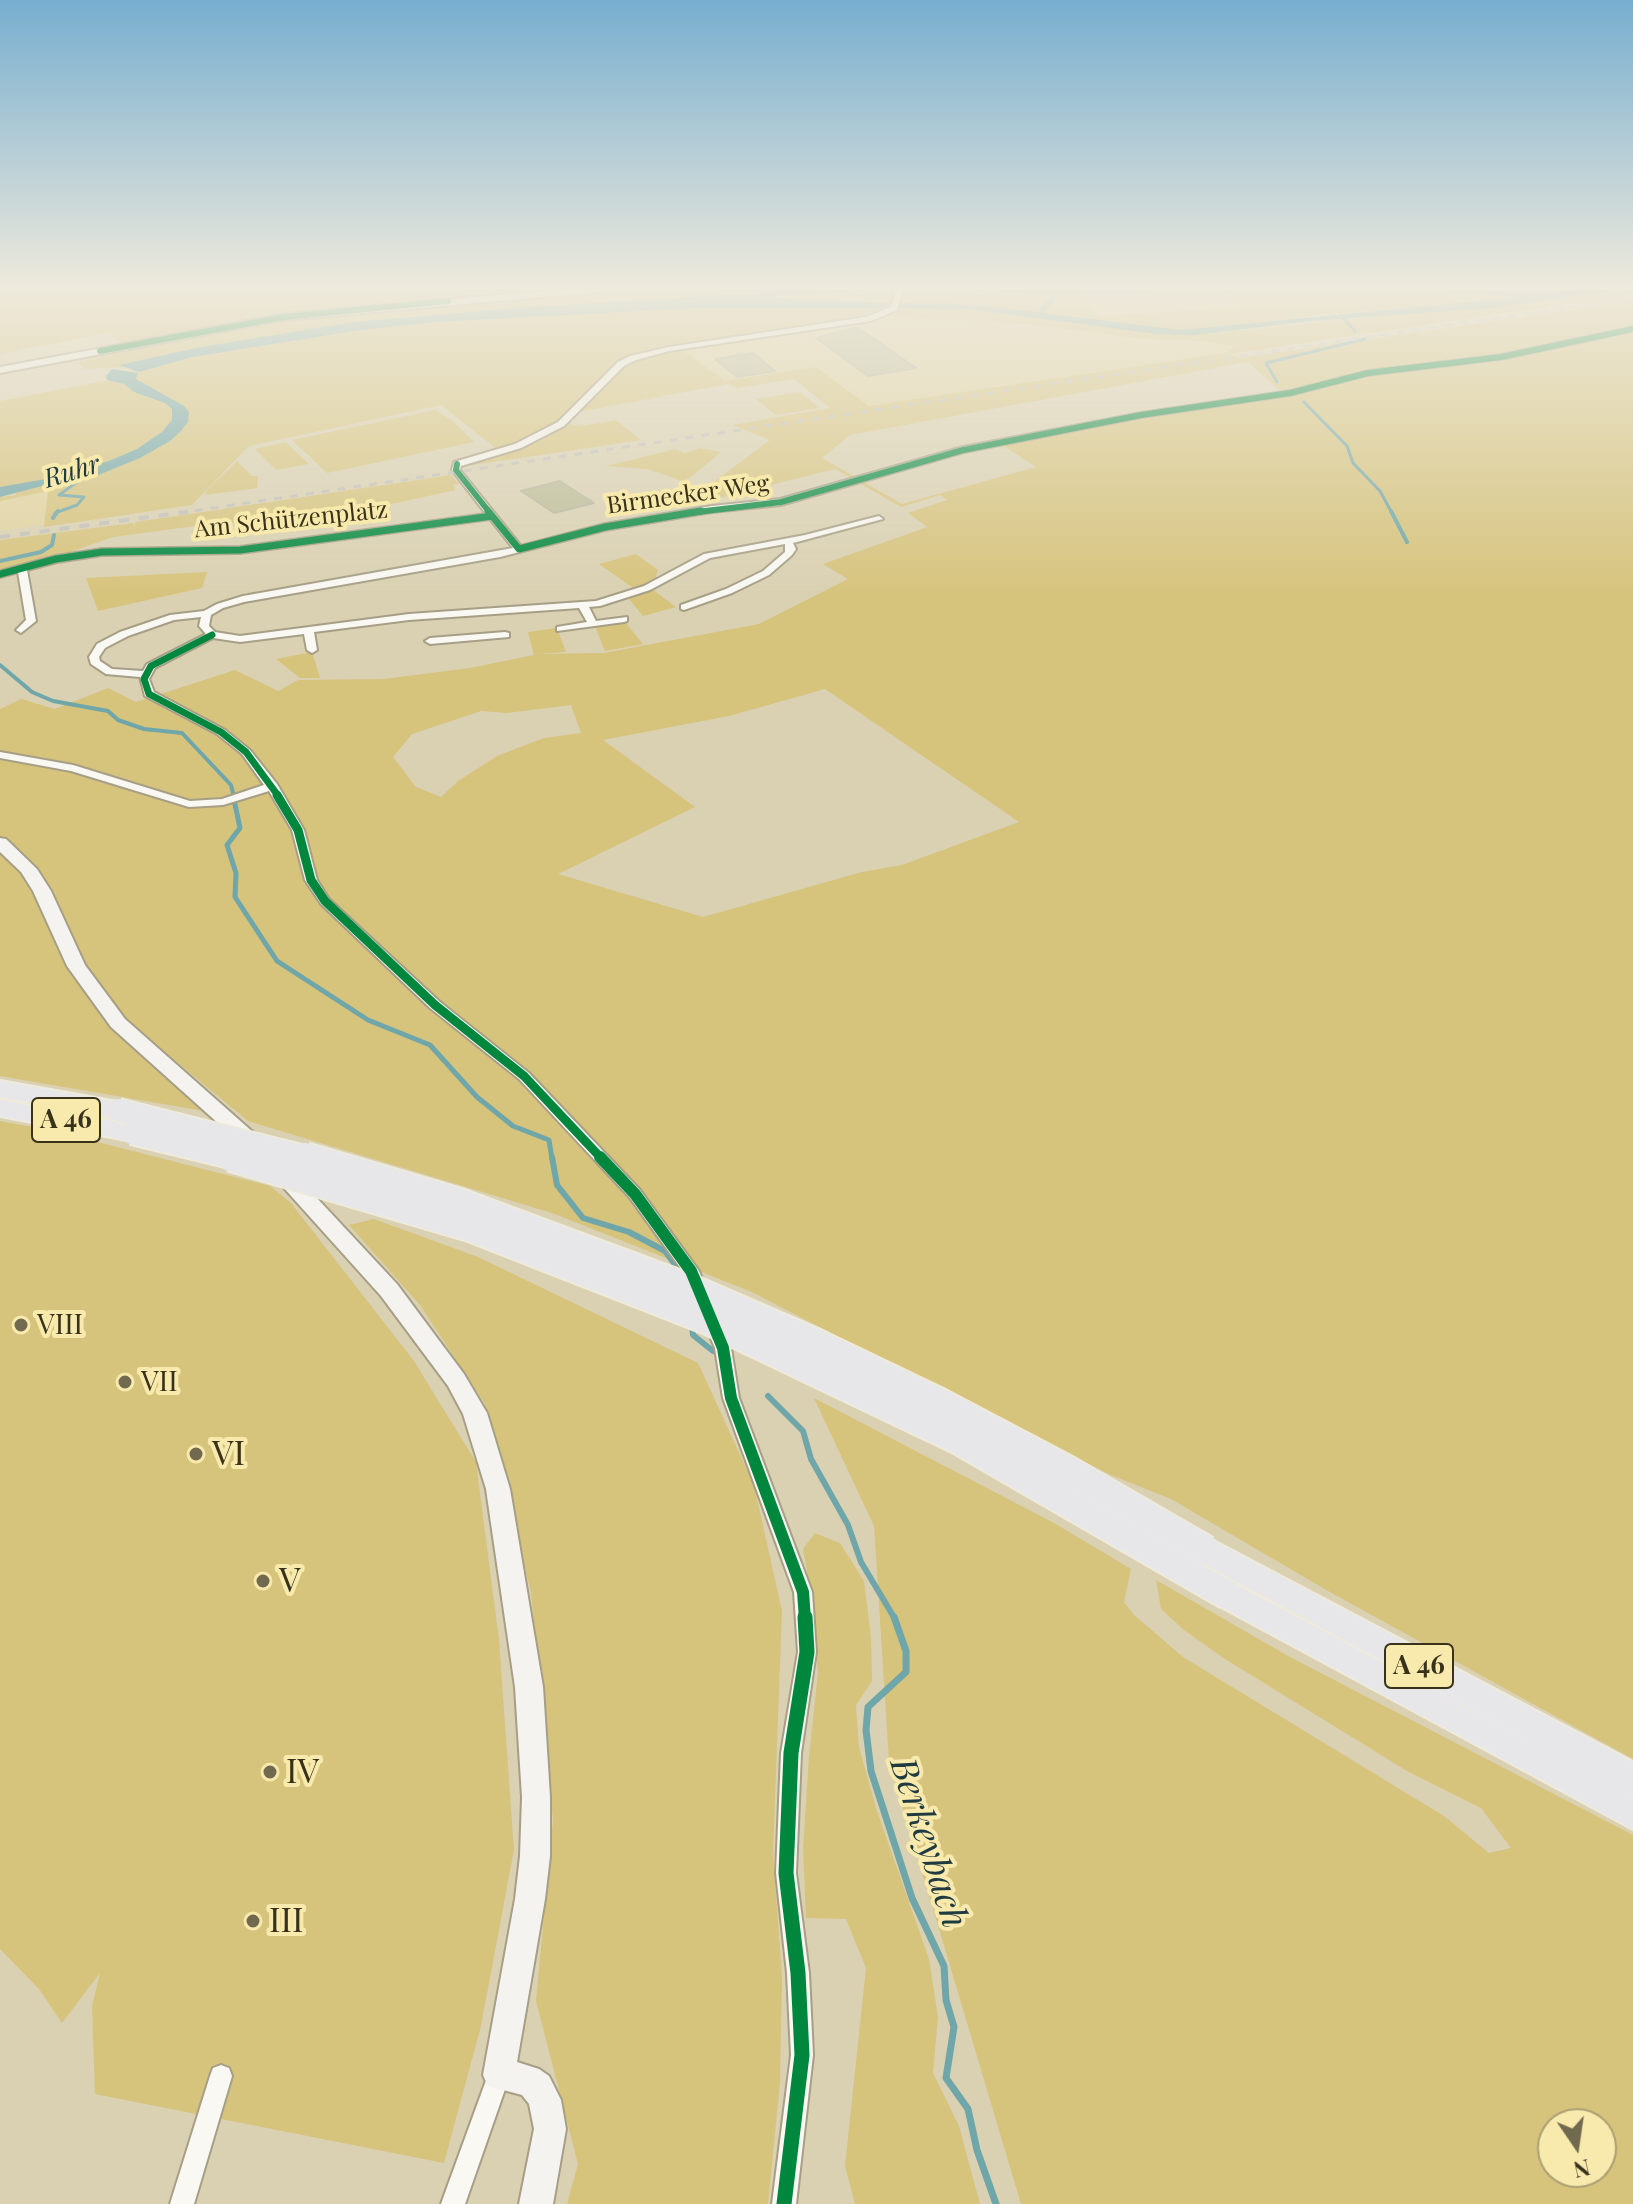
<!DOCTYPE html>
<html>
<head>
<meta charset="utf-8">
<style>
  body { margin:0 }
  #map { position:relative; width:1633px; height:2204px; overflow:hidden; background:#dad1b2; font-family:"Playfair Display",serif }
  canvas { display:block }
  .north { position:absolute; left:1537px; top:2108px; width:80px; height:80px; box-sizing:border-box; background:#f8e9ad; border:2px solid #aba072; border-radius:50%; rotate:167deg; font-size:22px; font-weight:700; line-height:32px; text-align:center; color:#38321a }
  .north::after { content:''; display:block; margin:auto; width:28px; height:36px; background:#716a4f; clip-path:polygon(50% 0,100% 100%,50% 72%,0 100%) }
</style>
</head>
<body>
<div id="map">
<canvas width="1633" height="2204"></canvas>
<div class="north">N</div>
</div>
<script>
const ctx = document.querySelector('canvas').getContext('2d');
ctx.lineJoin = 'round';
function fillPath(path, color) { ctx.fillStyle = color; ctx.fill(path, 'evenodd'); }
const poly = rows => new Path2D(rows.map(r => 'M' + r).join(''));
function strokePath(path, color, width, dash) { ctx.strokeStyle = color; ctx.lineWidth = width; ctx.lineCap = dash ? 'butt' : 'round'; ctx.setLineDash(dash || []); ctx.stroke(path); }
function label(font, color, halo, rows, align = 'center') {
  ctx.font = font + ' "Playfair Display",serif'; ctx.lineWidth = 8; ctx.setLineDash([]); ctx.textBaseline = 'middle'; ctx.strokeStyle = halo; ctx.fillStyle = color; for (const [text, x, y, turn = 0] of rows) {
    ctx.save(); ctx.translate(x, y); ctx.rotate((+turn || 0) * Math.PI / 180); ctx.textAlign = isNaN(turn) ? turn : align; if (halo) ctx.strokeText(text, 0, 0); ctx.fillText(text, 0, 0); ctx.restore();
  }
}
fillPath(poly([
  [1073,289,1219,289,1243,307,1100,316],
  [888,316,1030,324,1139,339,1201,341,1234,346,1226,353,869,406,816,367,724,381,683,350,864,323],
  [49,491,45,524,0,531,0,501]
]), '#e1d3a0');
fillPath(poly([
  [0,289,830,289,397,318,196,348,121,365,126,367,85,369,78,362,130,351,108,333,0,354],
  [897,289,897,292,900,289,1073,289,1100,316,1242,307,1219,289,1186,289,1426,289,1526,297,1308,316,1211,329,1218,333,1633,289,1633,294,1230,354,1238,358,1633,301,1633,1759,1328,1591,1171,1499,1111,1475,977,1409,752,1292,552,1213,248,1121,127,1021,84,964,57,943,68,968,110,1025,198,1103,204,1111,0,1076,0,709,21,699,55,709,108,688,136,702,235,670,278,691,298,680,384,679,470,668,534,655,528,632,557,628,566,652,535,654,604,653,759,624,848,579,823,564,927,527,908,513,947,500,940,495,901,507,835,469,723,497,699,493,770,440,732,425,830,408,794,379,737,388,728,384,568,414,550,428,498,450,441,405,249,446,192,505,44,527,48,491,0,501,0,497,16,495,14,486,0,487,0,401,125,377,133,369,139,372,193,357,361,330,436,322,698,308,886,308,759,299,759,297],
  [888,316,1030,324,1139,339,1201,341,1234,346,1226,353,869,406,816,367,725,381,684,351,864,323],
  [1248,362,1281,392,1155,409,996,441,1036,467,902,504,822,458,850,435],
  [825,689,1019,822,902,865,862,872,703,917,558,874,695,807,603,740,729,716],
  [571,705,581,733,544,738,497,756,458,781,441,797,416,787,393,757,412,734,481,711,507,713],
  [800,392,820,408,775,415,756,399],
  [435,410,453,421,474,442,327,473,292,440],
  [616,420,641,440,473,465,471,463,540,441,569,424,580,426],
  [286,442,309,464,276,470,255,449],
  [700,448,721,452,685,482,647,469,606,466,675,449,685,453],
  [237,461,252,476,258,476,257,488,206,495,205,492],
  [451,475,459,484,453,485,456,490,396,503,277,520,211,524,207,516,209,524,113,537,62,555,0,570,0,540,133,523,135,528,135,522],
  [636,554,658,570,655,579,636,590,599,564],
  [207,572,202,588,98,611,86,578],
  [652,589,676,607,643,616,629,599],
  [625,622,643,644,605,651,595,626],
  [312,652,320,678,300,678,276,659],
  [0,1121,54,1131,270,1186,291,1203,414,1361,476,1462,499,1640,514,1850,481,2026,444,2163,95,2094,92,2006,100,1973,62,2023,39,1989,0,1949],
  [374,1219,478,1257,698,1363,754,1485,782,1611,773,1852,782,1978,780,2082,768,2204,567,2204,578,2164,536,2001,553,1820,531,1592,485,1404,420,1305,349,1225],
  [814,1398,1054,1523,1131,1569,1124,1602,1134,1615,1183,1657,1444,1816,1489,1853,1511,1848,1481,1808,1407,1771,1225,1659,1184,1630,1161,1609,1156,1580,1290,1657,1633,1835,1633,2204,1021,2204,889,1761,874,1526],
  [1553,2124,1601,2124,1601,2172,1553,2172],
  [815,1533,840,1543,864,1581,871,1638,872,1681,856,1705,859,1747,877,1811,929,1959,938,2017,933,2073,959,2126,980,2204,855,2204,845,2166,866,1968,846,1919,806,1918,803,1848,809,1756,818,1673,812,1598,803,1549]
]), '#d6c37c');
fillPath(poly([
  [830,289,896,289,759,297,887,303,886,308,698,308,436,322,361,330,193,357,139,372,119,365,196,348,354,322,529,307],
  [900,289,1058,289,1058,297,1043,313,1181,330,1520,297,1426,289,1544,293,1578,289,1628,289,1490,308,1311,321,1194,335,1158,334,967,309,897,308,898,303,956,304,1038,312,1054,293],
  [112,369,138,373,136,379,184,406,189,412,188,422,181,431,170,441,140,458,96,476,86,476,75,485,68,487,76,481,69,479,0,497,0,487,51,478,109,461,137,449,162,432,172,420,172,409,165,403,134,392,124,384,107,380,106,376]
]), '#6ea6aa');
strokePath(poly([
  [1341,316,1355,331],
  [1277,382,1266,363,1365,339],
  [1304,402,1347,446,1353,463,1380,491,1392,513],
  [55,513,77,505,84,497,59,495,77,482]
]), '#6ea6aa', 3);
strokePath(poly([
  [1391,511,1407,542],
  [53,518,58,511],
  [0,561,41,552,52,545,54,535],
  [0,665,32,692,53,701,108,711,118,720,144,729,182,733,231,785,234,797]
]), '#6ea6aa', 4);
strokePath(poly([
  [233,795,240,828,227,845,236,873,235,897,277,961,368,1020,430,1045,477,1097,513,1126,549,1140,552,1159]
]), '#6ea6aa', 5);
strokePath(poly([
  [552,1157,557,1185,583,1218,629,1232,665,1251,682,1274],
  [692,1326,693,1335,713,1351],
  [768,1396,803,1431,811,1459,848,1525,861,1562,895,1619]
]), '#6ea6aa', 6);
strokePath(poly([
  [894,1617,906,1651,906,1672,868,1707,866,1730,871,1771,912,1898,944,1966,946,2000,954,2027,946,2078,968,2109,977,2150,996,2204]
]), '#6ea6aa', 7);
fillPath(poly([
  [1018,289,1154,289,1147,293,1024,294,1018,289]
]), '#6ea6aa');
const building = poly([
  [857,327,916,368,868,376,816,338,857,327],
  [753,353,775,371,737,377,715,359,753,353],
  [560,481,594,503,554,513,521,491,560,481]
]);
fillPath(building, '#bdbc98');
strokePath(building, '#b8b59d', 2);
const street = poly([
  [896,289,903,289,897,310,871,321,669,351,636,360,624,366,564,426,521,448,461,466,460,470,521,546,605,524,712,506,780,499,963,447,1141,413,1290,391,1368,371,1501,355,1633,327,1633,331,1501,359,1368,375,1290,395,1141,417,964,452,781,505,712,512,605,530,500,557,244,602,223,608,211,615,209,626,215,632,240,636,409,614,596,601,644,586,704,554,805,535,879,516,883,519,793,543,796,549,792,555,769,575,732,593,684,610,681,609,681,605,726,589,763,571,785,552,785,544,710,558,650,590,600,606,589,607,596,621,627,617,627,621,624,622,557,631,557,627,587,622,579,608,409,620,314,632,317,650,312,653,307,650,304,634,240,642,213,638,155,668,149,679,154,692,225,730,250,750,277,784,304,830,317,880,329,899,440,1002,529,1073,640,1190,699,1271,706,1289,704,1293,698,1295,692,1293,684,1273,630,1198,519,1079,430,1008,321,904,305,880,292,830,269,791,223,805,189,807,71,771,0,758,0,752,73,765,190,801,222,799,264,785,242,754,217,734,145,696,140,677,106,674,91,664,89,657,97,644,120,632,170,615,204,611,217,604,243,596,513,548,490,519,240,553,102,555,57,562,27,570,36,621,21,633,16,630,26,620,18,572,0,577,0,571,56,556,102,549,240,547,486,514,452,470,454,462,515,444,558,422,618,362,630,356,669,347,866,317,891,307,896,289],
  [201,617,199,626,206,634,147,664,143,671,112,669,100,661,99,657,105,648,128,636,174,620,201,617],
  [505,632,509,633,509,637,430,644,425,641,430,638,505,632],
  [714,1321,720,1323,731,1348,739,1398,812,1592,816,1652,801,1753,796,1873,809,1973,813,2055,796,2204,772,2204,791,2055,787,1973,776,1873,781,1753,798,1652,794,1592,723,1398,715,1348,706,1327,708,1323,714,1321],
  [499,2064,507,2067,510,2075,465,2204,441,2204,488,2075,491,2067,499,2064],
  [221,2065,229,2068,232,2076,194,2204,170,2204,210,2076,213,2068,221,2065]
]);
const secondary = poly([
  [568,289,604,289,599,292,284,320,0,373,0,367,284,314,568,289],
  [0,838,6,839,37,869,51,891,85,965,125,1019,263,1141,266,1146,263,1151,249,1151,111,1027,67,966,33,891,21,872,0,852,0,838],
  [281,1165,288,1167,397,1284,464,1374,487,1413,510,1489,543,1687,550,1797,550,1856,545,1899,517,2062,539,2069,549,2076,561,2100,566,2129,553,2204,519,2204,534,2129,529,2104,522,2095,488,2086,483,2075,515,1899,520,1856,522,1797,515,1687,486,1489,463,1414,448,1386,381,1296,274,1177,271,1172,274,1167,281,1165]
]);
const highway = poly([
  [0,1081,118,1102,127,1104,130,1110,127,1116,118,1118,0,1097,0,1081],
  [0,1100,132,1125,141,1127,144,1133,141,1139,132,1141,0,1116,0,1100],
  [1206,1537,1633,1762,1633,1794,1628,1792,1633,1795,1633,1829,1216,1604,1211,1595,1216,1586,1227,1582,1238,1586,1538,1745,1195,1559,1191,1550,1195,1541,1206,1537]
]);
strokePath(street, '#a69f86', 4);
strokePath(secondary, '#a69f86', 4);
strokePath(highway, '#eeeadc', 4);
fillPath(street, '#f9f8f3');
fillPath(secondary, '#f4f3f0');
fillPath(highway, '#e7e7e9');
strokePath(poly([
  [179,513,1633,298]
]), '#c2c0b8', 3, [8, 8]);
strokePath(poly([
  [0,537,194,511]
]), '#c2c0b8', 4, [10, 10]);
const highwayBridgeFar1 = poly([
  [118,1110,313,1159],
  [132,1133,239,1159]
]);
const highwayBridge = poly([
  [231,1157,473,1228,708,1320,957,1439,1227,1595],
  [305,1157,457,1202,691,1289,813,1342,938,1402,1069,1471,1206,1550]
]);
strokePath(highwayBridgeFar1, '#eeeadc', 26, []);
strokePath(highwayBridge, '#eeeadc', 32, []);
strokePath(highwayBridgeFar1, '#e7e7e9', 22);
strokePath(highwayBridge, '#e7e7e9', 28);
strokePath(poly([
  [100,351,284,317,448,301],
  [457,464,456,470,490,513],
  [689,513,781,502,963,450,1141,415,1290,393,1368,373,1501,357,1633,329]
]), '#00873e', 6);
strokePath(poly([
  [488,511,519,549,605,527,701,511],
  [0,574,56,559,102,552,240,550,492,516],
  [212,635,151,666,144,679,149,694,221,732,246,752,279,797]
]), '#00873e', 7);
strokePath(poly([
  [277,795,298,830,311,880,325,901,435,1005,524,1076,602,1159]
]), '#00873e', 9);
strokePath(poly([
  [600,1157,635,1194,691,1271,723,1348,731,1398,803,1592,805,1619]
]), '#00873e', 12);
strokePath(poly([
  [784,2204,802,2055,798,1973,786,1873,791,1753,807,1652,805,1617]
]), '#00873e', 15);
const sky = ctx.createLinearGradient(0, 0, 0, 597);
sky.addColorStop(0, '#77aecf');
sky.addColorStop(0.48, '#eeeadc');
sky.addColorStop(1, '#eeeadc00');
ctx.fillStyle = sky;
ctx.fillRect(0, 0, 1633, 597);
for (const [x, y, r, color] of [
  [21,1325,8,"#716a4f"],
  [125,1382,8,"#716a4f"],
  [196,1454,8,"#716a4f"],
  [263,1581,8,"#716a4f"],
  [270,1772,8,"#716a4f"],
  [253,1921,8,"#716a4f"]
]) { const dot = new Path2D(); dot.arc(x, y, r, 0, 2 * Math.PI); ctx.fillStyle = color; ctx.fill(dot); strokePath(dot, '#f8e9ad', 3); }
label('24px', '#38321a', '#f8e9ad', [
  ["Birmecker Weg",688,495,-8],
  ["Am Schützenplatz",291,520,-6]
]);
label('italic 26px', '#1f3a40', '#f8e9ad', [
  ["Ruhr",72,472,-17]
]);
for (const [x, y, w] of [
  [66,1120,68],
  [1419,1666,68]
]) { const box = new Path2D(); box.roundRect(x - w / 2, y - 22, w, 44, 6); ctx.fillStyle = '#f8e9ad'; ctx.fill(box); strokePath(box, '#38321a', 2); }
label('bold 26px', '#38321a', null, [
  ["A 46",66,1120],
  ["A 46",1419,1666]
]);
label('28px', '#38321a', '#f8e9ad', [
  ["VIII",37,1325],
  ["VII",141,1382]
], 'left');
label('34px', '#38321a', '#f8e9ad', [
  ["VI",212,1454],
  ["V",279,1581],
  ["IV",286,1772],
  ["III",269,1921]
], 'left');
label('italic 36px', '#1f3a40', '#f8e9ad', [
  ["Berkeybach",928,1843,72]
]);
</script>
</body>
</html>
